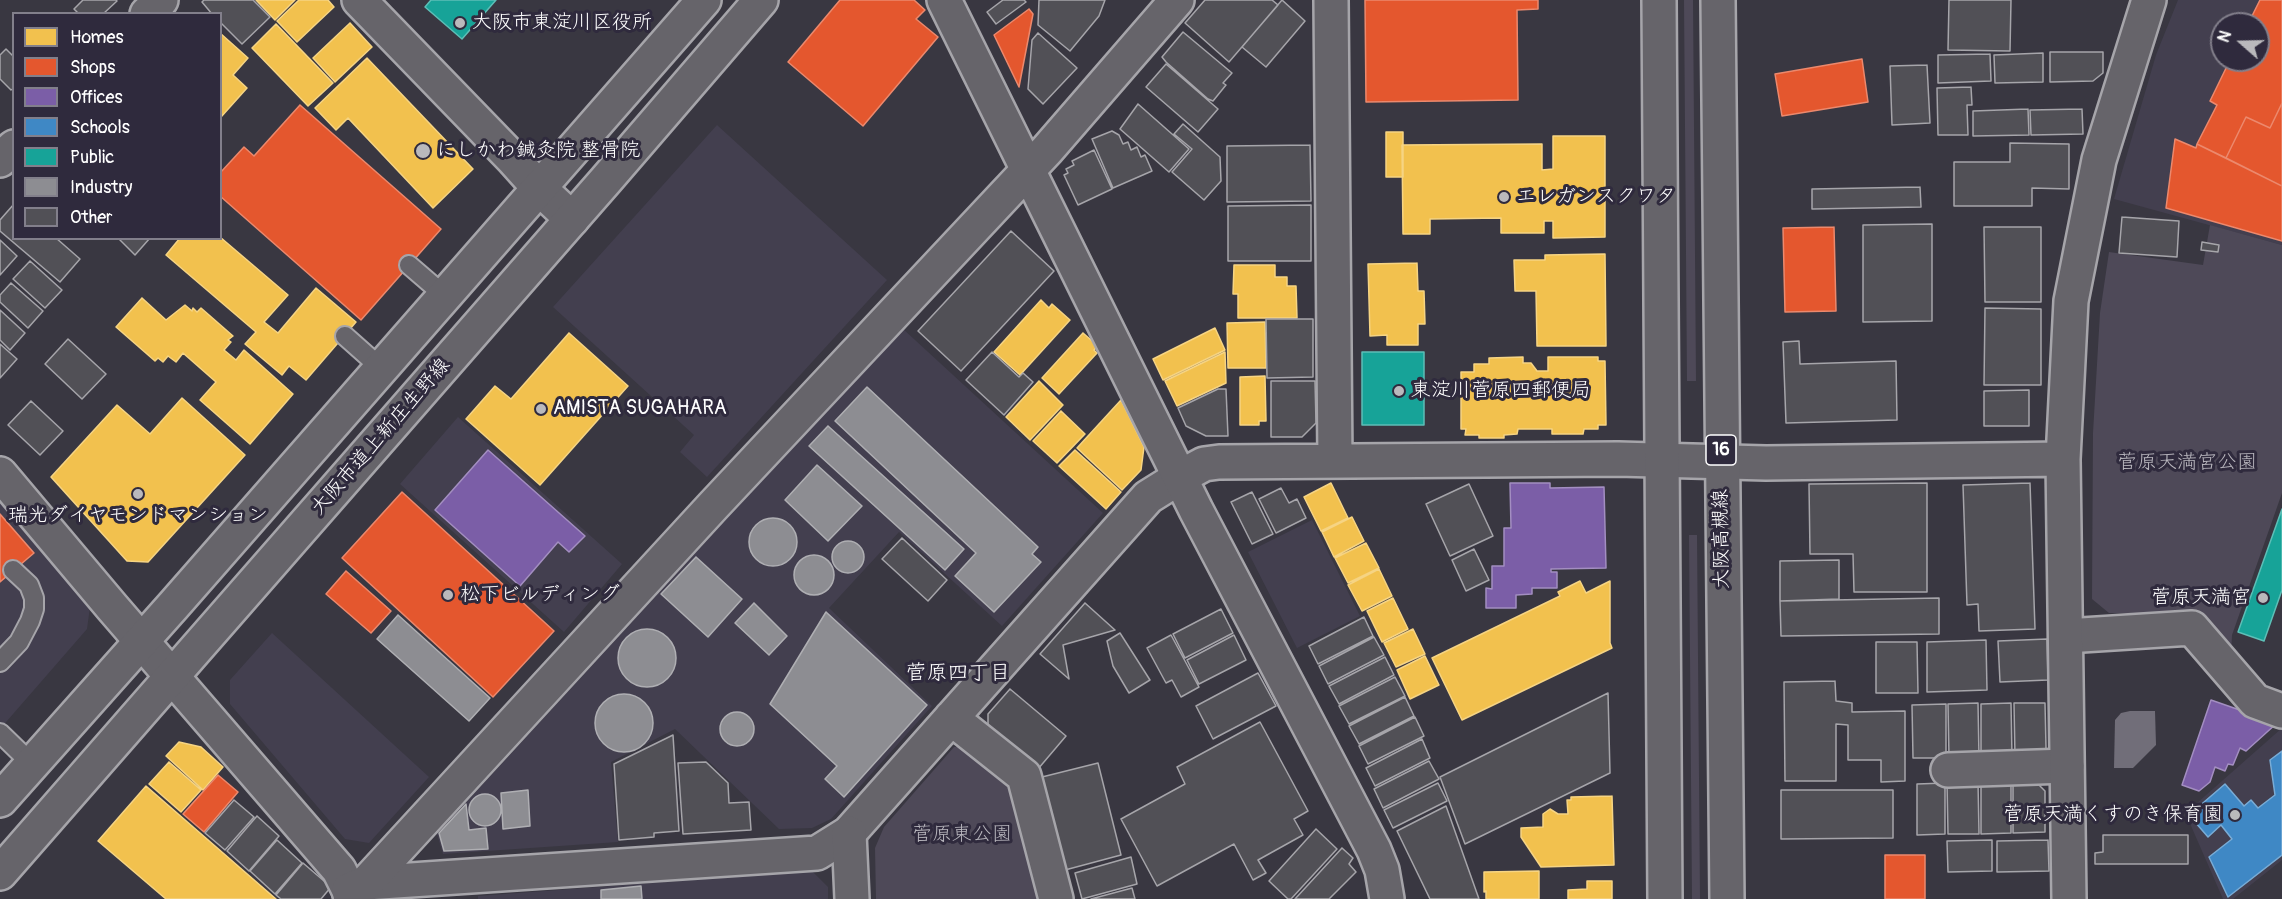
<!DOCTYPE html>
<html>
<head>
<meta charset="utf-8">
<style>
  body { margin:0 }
  #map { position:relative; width:2282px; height:899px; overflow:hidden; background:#393741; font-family:Pangolin,sans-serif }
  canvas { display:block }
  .legend { position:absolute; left:12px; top:12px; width:210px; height:228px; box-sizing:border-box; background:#2f2a3d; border:2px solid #827f8b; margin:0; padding:8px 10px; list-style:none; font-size:18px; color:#fff }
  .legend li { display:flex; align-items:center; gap:12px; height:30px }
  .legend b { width:30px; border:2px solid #827f8b }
  .north { position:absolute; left:2210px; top:12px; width:60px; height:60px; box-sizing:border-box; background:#2f2a3d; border:2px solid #827f8b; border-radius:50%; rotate:290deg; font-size:16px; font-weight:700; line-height:24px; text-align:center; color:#fff }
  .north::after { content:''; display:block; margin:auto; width:21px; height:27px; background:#bab9bc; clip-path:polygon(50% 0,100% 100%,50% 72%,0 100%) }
</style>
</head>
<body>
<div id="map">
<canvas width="2282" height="899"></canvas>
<ul class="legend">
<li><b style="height:16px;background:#f2c14e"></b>Homes</li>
<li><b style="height:16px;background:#e4572e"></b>Shops</li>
<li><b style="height:16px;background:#7b5ea7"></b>Offices</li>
<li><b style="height:16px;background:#3f88c5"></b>Schools</li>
<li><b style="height:16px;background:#17a398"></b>Public</li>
<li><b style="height:16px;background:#8d8d92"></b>Industry</li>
<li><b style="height:16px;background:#515056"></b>Other</li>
</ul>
<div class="north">N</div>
</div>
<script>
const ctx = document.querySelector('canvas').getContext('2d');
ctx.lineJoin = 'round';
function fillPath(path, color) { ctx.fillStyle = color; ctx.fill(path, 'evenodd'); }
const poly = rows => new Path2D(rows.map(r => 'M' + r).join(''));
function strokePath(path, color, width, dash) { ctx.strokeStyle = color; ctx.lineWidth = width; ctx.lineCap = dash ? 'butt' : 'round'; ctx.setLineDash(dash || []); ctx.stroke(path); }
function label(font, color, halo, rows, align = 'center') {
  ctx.font = font + ' Pangolin,"Klee One",sans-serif'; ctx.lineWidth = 6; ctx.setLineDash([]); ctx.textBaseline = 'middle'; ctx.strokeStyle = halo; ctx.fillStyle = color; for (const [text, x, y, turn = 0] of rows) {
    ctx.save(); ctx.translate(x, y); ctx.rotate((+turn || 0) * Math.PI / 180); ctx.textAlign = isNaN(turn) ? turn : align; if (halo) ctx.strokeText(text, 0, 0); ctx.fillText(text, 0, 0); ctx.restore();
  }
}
fillPath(poly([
  [2178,0,2282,0,2282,245,2114,199,2156,55],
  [2222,24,2258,24,2258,60,2222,60],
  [717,125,887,280,707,477,680,452,694,435,553,307],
  [902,328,1103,513,1002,626,899,532,829,608,932,706,831,819,812,828,779,829,675,729,611,762,618,842,443,854,437,834],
  [458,417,622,564,564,632,400,484],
  [0,501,90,607,87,629,0,729],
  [1312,520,1360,616,1297,648,1248,552],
  [272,633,429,777,369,843,345,839,230,704,230,680],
  [2282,728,2282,860,2233,899,2223,899,2188,819,2188,811],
  [812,871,828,887,828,899,478,899,478,896]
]), '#433f4f');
fillPath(poly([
  [1684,0,1693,0,1696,381,1687,381],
  [2210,225,2282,245,2282,493,2232,635,2231,654,2222,639,2201,614,2109,613,2092,599,2093,433,2100,313,2109,252,2203,265],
  [1689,535,1697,535,1700,899,1692,899],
  [954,747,969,747,1014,783,1044,899,876,899,875,848,884,827]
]), '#4e4958');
fillPath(poly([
  [2130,711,2155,711,2156,745,2133,768,2114,768,2115,720,2121,713]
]), '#716e79');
const homes = poly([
  [256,0,295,0,275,20,256,0],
  [299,0,328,0,334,7,297,42,277,21,299,0],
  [350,23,372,47,335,82,313,58,350,23],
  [276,24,333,83,308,106,252,48,276,24],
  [220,33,248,58,233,75,247,88,221,117,220,33],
  [367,58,473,169,433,208,348,118,336,130,315,108,367,58],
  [1386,132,1403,132,1403,177,1386,177,1386,132],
  [1553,136,1605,136,1605,237,1553,238,1553,221,1544,221,1544,233,1501,233,1501,218,1430,219,1430,234,1403,234,1402,145,1542,144,1542,170,1553,169,1553,136],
  [220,237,288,295,264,322,278,333,316,288,356,322,306,380,289,366,282,375,245,344,256,332,166,255,180,238,220,237],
  [1605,254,1606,346,1537,346,1536,291,1515,291,1514,260,1545,260,1545,255,1605,254],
  [1417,263,1418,291,1424,291,1425,324,1418,324,1418,345,1387,345,1387,335,1370,336,1368,264,1417,263],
  [1234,265,1275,265,1275,277,1287,277,1287,286,1296,286,1297,318,1238,318,1238,294,1233,294,1234,265],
  [142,298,166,320,185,305,192,311,193,308,197,312,201,308,233,336,228,340,231,342,224,350,236,360,244,350,293,394,250,444,200,400,216,382,183,353,176,362,168,356,163,362,158,358,155,361,116,327,142,298],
  [1041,300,1049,308,1052,304,1070,320,1020,375,994,352,1041,300],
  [1265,322,1266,368,1228,368,1227,323,1265,322],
  [1215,328,1225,350,1163,380,1153,359,1215,328],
  [569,333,628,386,540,485,466,419,495,386,511,399,569,333],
  [1083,333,1098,346,1094,350,1097,353,1059,394,1042,378,1083,333],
  [1225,352,1226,383,1177,406,1165,381,1225,352],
  [1523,357,1523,363,1531,363,1537,371,1548,371,1548,357,1598,357,1598,361,1605,361,1606,425,1598,425,1598,429,1584,429,1583,434,1552,434,1552,429,1518,429,1517,434,1504,435,1504,438,1479,438,1479,435,1465,435,1466,429,1461,429,1461,372,1474,372,1474,364,1489,364,1489,358,1523,357],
  [1265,376,1266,421,1259,421,1259,425,1240,425,1240,377,1265,376],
  [1039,381,1063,405,1030,440,1006,417,1039,381],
  [182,398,245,455,148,562,127,561,51,477,117,405,150,434,182,398],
  [1121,400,1144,447,1141,470,1122,490,1077,448,1121,400],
  [1061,411,1085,434,1057,463,1033,441,1061,411],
  [1075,450,1121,492,1106,509,1059,466,1075,450],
  [1331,483,1348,518,1321,531,1304,497,1331,483],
  [1352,517,1364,541,1334,557,1322,532,1352,517],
  [1366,543,1379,568,1348,583,1335,558,1366,543],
  [1379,569,1392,596,1362,611,1348,585,1379,569],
  [1580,581,1586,593,1610,581,1610,643,1612,648,1462,720,1432,658,1560,596,1558,592,1580,581],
  [1393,598,1408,629,1382,642,1367,611,1393,598],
  [1413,629,1425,654,1396,667,1384,643,1413,629],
  [1425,656,1439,685,1410,699,1397,670,1425,656],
  [179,742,201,747,223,767,203,790,166,756,179,742],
  [169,762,201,790,181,812,149,784,169,762],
  [146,786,276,899,166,899,98,841,146,786],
  [1612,796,1614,865,1541,867,1521,837,1521,828,1543,827,1543,814,1550,809,1558,814,1568,814,1567,800,1571,800,1571,797,1612,796],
  [1539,871,1539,899,1486,899,1486,891,1484,892,1484,872,1539,871],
  [1587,881,1612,881,1612,899,1568,899,1568,890,1587,889,1587,881]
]);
fillPath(homes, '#f2c14e');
strokePath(homes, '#f6d483', 1.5);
const shops = poly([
  [840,0,914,0,925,10,916,19,938,37,863,126,788,62,840,0],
  [1365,0,1538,0,1538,9,1517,10,1518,100,1366,102,1365,0],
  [2260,0,2282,0,2282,103,2270,128,2246,117,2226,158,2197,144,2217,105,2210,101,2230,60,2258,60,2258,24,2248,24,2260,0],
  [1029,9,1033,14,1019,87,994,35,1029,9],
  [1862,59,1868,102,1782,116,1775,74,1862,59],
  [2282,103,2282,186,2226,158,2246,117,2270,128,2282,103],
  [300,105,441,229,361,320,220,196,220,173,244,147,254,156,300,105],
  [2175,139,2196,148,2197,144,2282,186,2282,241,2166,208,2175,139],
  [1834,227,1836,311,1785,312,1783,228,1834,227],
  [402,492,554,631,493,697,342,558,402,492],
  [0,514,34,553,0,582,0,514],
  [346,571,391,611,371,633,326,594,346,571],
  [218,775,238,792,204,832,183,814,218,775],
  [1885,855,1925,855,1925,899,1885,899,1885,855]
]);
fillPath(shops, '#e4572e');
strokePath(shops, '#ec896d', 1.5);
const offices = poly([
  [488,450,585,536,569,552,558,542,520,586,435,510,488,450],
  [1510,483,1550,483,1550,488,1604,487,1606,568,1551,569,1551,572,1557,572,1557,588,1532,588,1532,594,1516,595,1516,608,1486,608,1486,588,1492,589,1492,566,1504,566,1504,528,1511,528,1510,483],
  [2211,700,2277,723,2246,751,2240,748,2233,765,2228,764,2225,771,2215,767,2210,782,2199,791,2182,785,2211,700]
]);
fillPath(offices, '#7b5ea7');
strokePath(offices, '#a38ec1', 1.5);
const schools = poly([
  [2282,751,2282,855,2228,897,2209,857,2232,839,2221,825,2208,837,2189,815,2225,784,2244,806,2251,800,2258,808,2275,795,2270,760,2282,751]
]);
fillPath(schools, '#3f88c5');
strokePath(schools, '#79acd6', 1.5);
const public = poly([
  [431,0,496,0,462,39,425,7,431,0],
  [1362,352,1424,352,1424,425,1362,425,1362,352],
  [2282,509,2282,590,2264,641,2238,632,2282,509]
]);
fillPath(public, '#17a398');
strokePath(public, '#5dbfb7', 1.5);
const industry = poly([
  [867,387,1038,547,1032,554,1041,562,994,612,955,576,976,553,835,421,867,387],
  [828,426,964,549,945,570,809,446,828,426],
  [817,465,862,506,828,541,785,500,817,465],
  '749 542a24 24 0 1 1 48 0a24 24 0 1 1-48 0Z',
  '832 557a16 16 0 1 1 32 0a16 16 0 1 1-32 0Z',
  '794 575a20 20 0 1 1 40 0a20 20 0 1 1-40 0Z',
  [696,557,742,599,708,637,661,594,696,557],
  [754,603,787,636,769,655,735,623,754,603],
  [826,612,927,705,844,797,825,779,837,766,770,704,826,612],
  [398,615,490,698,469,721,377,639,398,615],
  '618 658a29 29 0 1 1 58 0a29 29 0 1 1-58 0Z',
  '595 723a29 29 0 1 1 58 0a29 29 0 1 1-58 0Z',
  '720 729a17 17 0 1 1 34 0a17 17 0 1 1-34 0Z',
  [528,790,530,826,503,829,501,793,528,790],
  '469 810a16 16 0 1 1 32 0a16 16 0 1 1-32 0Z',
  [466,804,469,830,486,828,488,849,444,851,439,833,466,804],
  [641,886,642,899,601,899,601,890,641,886]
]);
fillPath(industry, '#8d8d92');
strokePath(industry, '#afafb3', 1.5);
const building = poly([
  [83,0,116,0,117,1,103,14,79,14,74,9,83,0],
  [204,0,253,0,270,17,242,44,220,22,220,14,212,14,202,2,204,0],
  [1003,0,1024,0,1026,2,996,24,987,12,1003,0],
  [1039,0,1105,0,1099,16,1070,51,1038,25,1039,0],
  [1205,0,1272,0,1278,5,1229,62,1185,23,1205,0],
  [1282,0,1305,21,1266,67,1242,47,1282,0],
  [1949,0,2011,0,2010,51,1948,50,1949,0],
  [1183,32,1232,73,1223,83,1226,85,1213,101,1208,99,1166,62,1162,57,1183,32],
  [1038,33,1077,68,1043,104,1028,89,1032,40,1038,33],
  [6,49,14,57,14,88,11,90,0,79,0,55,6,49],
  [2050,52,2103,52,2103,73,2093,81,2050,82,2050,52],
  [2043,53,2043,82,1995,83,1994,55,2043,53],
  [1990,54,1991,81,1938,83,1938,55,1990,54],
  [1166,64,1218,109,1198,132,1146,87,1166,64],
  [1927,65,1930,123,1892,125,1890,66,1927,65],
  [1971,87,1972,105,1967,105,1968,135,1938,135,1937,88,1971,87],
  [1138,104,1189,149,1169,172,1120,129,1138,104],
  [2028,109,2029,135,1973,136,1973,111,2028,109],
  [2082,109,2083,134,2031,135,2030,110,2082,109],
  [1183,124,1220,157,1221,181,1204,200,1172,172,1192,149,1174,134,1183,124],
  [1112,131,1119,135,1123,144,1128,142,1131,150,1137,147,1141,157,1145,155,1152,171,1113,188,1092,139,1112,131],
  [2010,143,2069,144,2069,189,2032,188,2032,206,1954,206,1954,162,2010,162,2010,143],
  [1310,145,1311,201,1227,202,1227,146,1310,145],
  [1094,150,1112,189,1078,205,1064,175,1068,173,1066,169,1074,165,1072,161,1094,150],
  [1920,187,1921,207,1812,209,1812,189,1920,187],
  [14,204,14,238,56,238,80,259,60,282,0,231,0,220,14,204],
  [1311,205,1311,261,1228,261,1228,206,1311,205],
  [2122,217,2179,221,2177,257,2119,253,2122,217],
  [1932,224,1932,321,1863,322,1863,225,1932,224],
  [1984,227,2041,227,2041,302,1985,302,1984,227],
  [1011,231,1054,271,961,371,918,331,1011,231],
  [118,238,150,238,135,255,118,238],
  [0,240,17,256,0,275,0,240],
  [2202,242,2219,245,2218,252,2201,250,2202,242],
  [30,261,62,290,45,308,13,279,30,261],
  [11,283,43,311,28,328,0,302,0,295,11,283],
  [1985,308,2041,309,2041,385,1984,385,1985,308],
  [0,310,25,333,10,350,0,340,0,310],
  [1266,319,1313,319,1313,377,1267,378,1266,319],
  [68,339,106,374,82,399,45,364,68,339],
  [1799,341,1800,364,1896,361,1897,420,1786,423,1783,342,1799,341],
  [0,344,17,359,0,378,0,344],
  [992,352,1019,377,1023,373,1033,382,1004,415,966,380,992,352],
  [1271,381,1315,381,1316,423,1302,437,1271,437,1271,381],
  [1218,389,1226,389,1228,436,1206,436,1186,426,1178,408,1218,389],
  [2029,390,2029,426,1984,426,1984,391,2029,390],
  [31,401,63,431,40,455,8,425,31,401],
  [1927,483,1927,592,1854,592,1853,554,1810,554,1809,484,1927,483],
  [2030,483,2035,629,1979,631,1978,604,1967,605,1963,485,2030,483],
  [1469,484,1493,536,1450,556,1426,504,1469,484],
  [1281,488,1289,503,1297,499,1306,518,1276,533,1259,499,1281,488],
  [1252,492,1273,534,1252,544,1231,502,1252,492],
  [902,538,947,580,928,601,882,559,902,538],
  [1474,549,1489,580,1466,591,1452,560,1474,549],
  [1839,560,1839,599,1780,601,1780,561,1839,560],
  [1939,598,1939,634,1781,636,1780,601,1939,598],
  [1085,603,1115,630,1063,645,1069,679,1040,654,1085,603],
  [1221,609,1233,633,1185,658,1173,634,1221,609],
  [1364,617,1373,636,1318,664,1309,646,1364,617],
  [1120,633,1150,680,1129,693,1113,666,1107,641,1120,633],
  [1171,635,1199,687,1181,697,1172,680,1166,683,1147,648,1171,635],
  [1234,635,1246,660,1199,684,1187,660,1234,635],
  [1374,637,1384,655,1328,684,1319,666,1374,637],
  [2047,639,2048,680,2000,682,1998,641,2047,639],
  [1986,640,1987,690,1927,692,1927,642,1986,640],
  [1876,642,1917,642,1918,693,1876,693,1876,642],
  [1385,657,1394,675,1339,704,1329,686,1385,657],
  [1258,673,1276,706,1213,739,1196,706,1258,673],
  [1395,677,1405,696,1349,724,1339,706,1395,677],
  [1835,681,1836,701,1852,703,1852,712,1905,711,1905,781,1881,782,1881,760,1848,760,1848,725,1836,724,1836,781,1785,781,1784,682,1835,681],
  [1010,689,1066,736,1038,769,988,727,988,714,1010,689],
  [1608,693,1610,773,1465,844,1440,777,1608,693],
  [1405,697,1414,716,1359,744,1349,726,1405,697],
  [1978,703,1979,758,1949,758,1948,704,1978,703],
  [2011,703,2012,757,1981,758,1981,704,2011,703],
  [2014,703,2045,703,2046,748,2038,756,2015,757,2014,703],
  [1946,704,1946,758,1913,758,1912,705,1946,704],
  [1415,717,1424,736,1368,764,1359,746,1415,717],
  [1260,722,1308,811,1294,819,1303,835,1258,860,1266,873,1253,880,1234,844,1157,886,1121,819,1185,784,1177,767,1260,722],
  [673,735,679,831,654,833,654,837,619,840,614,764,673,735],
  [1422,739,1430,758,1375,786,1366,768,1422,739],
  [1429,761,1439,779,1383,808,1374,789,1429,761],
  [706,762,728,783,729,803,749,802,751,830,683,834,678,763,706,762],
  [1098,763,1121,855,1065,870,1042,777,1098,763],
  [2034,780,2045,791,2045,832,2013,833,2013,781,2034,780],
  [1981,781,2011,781,2011,833,1981,834,1981,781],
  [1947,782,1978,782,1979,834,1948,834,1947,782],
  [1438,783,1447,801,1393,828,1384,810,1438,783],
  [1945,783,1945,834,1917,835,1917,784,1945,783],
  [1781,790,1893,790,1893,838,1781,839,1781,790],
  [234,800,254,817,225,850,205,833,234,800],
  [1446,806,1479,899,1430,899,1397,831,1446,806],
  [257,816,279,836,249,871,227,851,257,816],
  [1316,829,1337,849,1291,899,1288,899,1269,881,1316,829],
  [2103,835,2188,835,2188,864,2095,864,2095,853,2103,852,2103,835],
  [277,840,302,863,275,894,250,871,277,840],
  [1992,840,1992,871,1948,872,1947,841,1992,840],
  [2048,840,2049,871,1997,872,1997,841,2048,840],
  [1342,848,1353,858,1349,864,1356,872,1329,899,1295,899,1342,848],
  [1131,857,1137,884,1082,899,1075,873,1131,857],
  [303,863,331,887,321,899,281,899,276,895,303,863],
  [1132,888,1135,899,1091,899,1132,888]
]);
fillPath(building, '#515056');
strokePath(building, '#a6a5aa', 1.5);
const lane = poly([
  [409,265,445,296],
  [345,336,381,368],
  [0,662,19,642,30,621,34,609,34,598,29,585,13,570],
  [0,733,32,764]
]);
const street = poly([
  [359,0,513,159,539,188,572,219],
  [147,14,161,0],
  [0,160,14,147],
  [0,474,112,607,339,870,349,890,351,899],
  [2066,636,2192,628,2255,701,2282,711],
  [951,718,1024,776,1056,899],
  [1948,770,2067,766],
  [366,883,817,853,849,833,1148,497,1180,477]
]);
const secondary = poly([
  [944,0,1196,510,1374,850,1382,870,1387,899],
  [1331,0,1335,461],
  [1180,477,1204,464,1219,462,1618,459,1766,463,2063,459],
  [849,833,852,899],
  [349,890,366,883,713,506,1047,150,1177,0],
  [2069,899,2063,459,2071,301,2099,160,2149,0]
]);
const primary = poly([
  [1659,0,1665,899],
  [1718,0,1727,899],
  [0,800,173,606,704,0],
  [0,873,606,180,761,0]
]);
strokePath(lane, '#a6a5aa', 22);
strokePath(street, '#a6a5aa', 38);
strokePath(secondary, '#a6a5aa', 38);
strokePath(primary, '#a6a5aa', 38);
strokePath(lane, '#66646a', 18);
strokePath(street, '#66646a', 33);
strokePath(secondary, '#66646a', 33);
strokePath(primary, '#66646a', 33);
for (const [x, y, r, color] of [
  [460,23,6,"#bab9bc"],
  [423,151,8,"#bab9bc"],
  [1504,197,6,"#bab9bc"],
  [1399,391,6,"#bab9bc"],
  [541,409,6,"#bab9bc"],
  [138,494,6,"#bab9bc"],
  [448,595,6,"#bab9bc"],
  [2263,598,6,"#bab9bc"],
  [2235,815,6,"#bab9bc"]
]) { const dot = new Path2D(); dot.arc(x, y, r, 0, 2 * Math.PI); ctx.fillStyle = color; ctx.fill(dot); strokePath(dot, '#2f2a3d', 2); }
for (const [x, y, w] of [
  [1721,450,30]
]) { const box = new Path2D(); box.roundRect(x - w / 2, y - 15, w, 30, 4.5); ctx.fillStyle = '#2f2a3d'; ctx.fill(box); strokePath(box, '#fff', 1.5); }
label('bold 18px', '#fff', null, [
  ["16",1721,450]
]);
label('20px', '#fff', '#2f2a3d', [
  ["大阪市東淀川区役所",472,23],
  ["にしかわ鍼灸院 整骨院",436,151],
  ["エレガンスクワタ",1516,197],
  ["東淀川菅原四郵便局",1411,391],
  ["AMISTA SUGAHARA",553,409],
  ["瑞光ダイヤモンドマンション",138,516,"center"],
  ["松下ビルディング",460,595],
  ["菅原天満宮",2251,598,"right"],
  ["菅原天満くすのき保育園",2223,815,"right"]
], 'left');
label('20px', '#fff', '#2f2a3d', [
  ["大阪市道上新庄生野線",381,437,-49],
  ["大阪高槻線",1722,539,-91]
]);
label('20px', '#b9b7be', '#2f2a3d', [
  ["菅原天満宮公園",2187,463],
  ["菅原東公園",962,835]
]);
label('21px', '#fff', '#2f2a3d', [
  ["菅原四丁目",958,674]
]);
</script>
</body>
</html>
